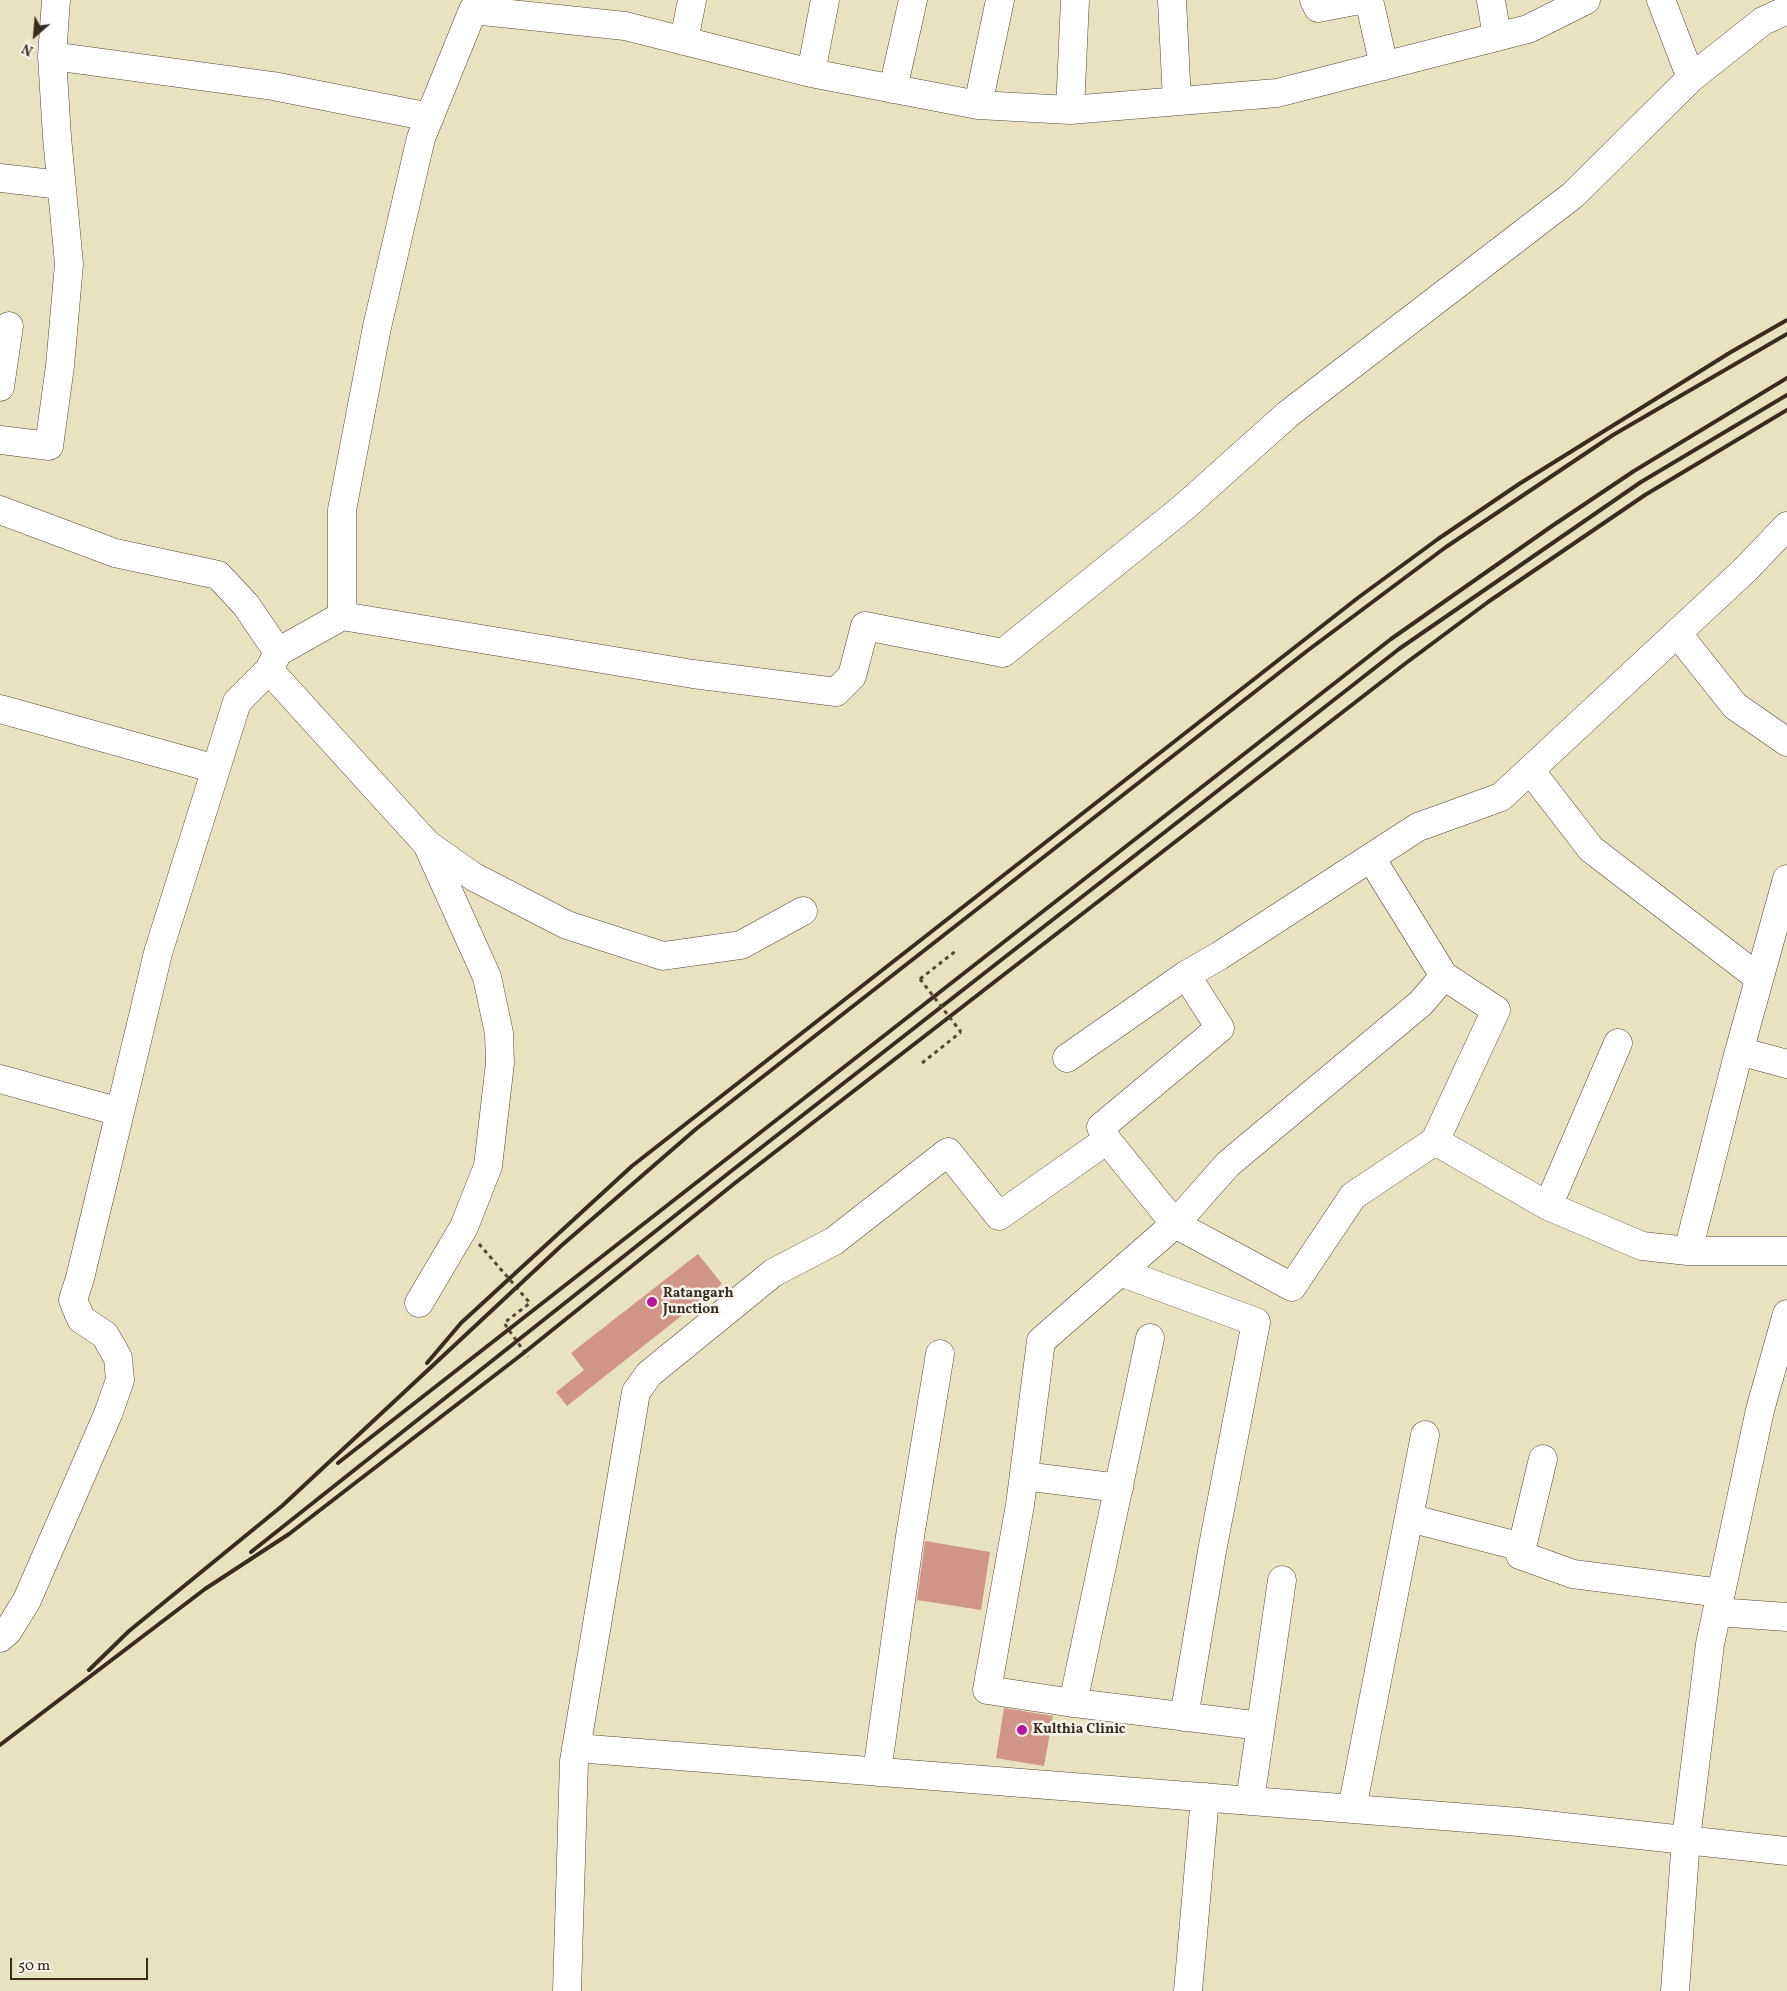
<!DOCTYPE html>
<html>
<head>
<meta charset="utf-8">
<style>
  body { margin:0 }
  #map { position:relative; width:1787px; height:1991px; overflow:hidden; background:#e9e2c0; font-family:Vollkorn,serif }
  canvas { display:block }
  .north { position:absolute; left:10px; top:10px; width:50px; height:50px; -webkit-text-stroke:4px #f7f3e8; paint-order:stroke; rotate:207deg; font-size:14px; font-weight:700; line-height:20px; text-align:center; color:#3b2a1e }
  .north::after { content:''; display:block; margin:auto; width:18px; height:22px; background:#3b2a1e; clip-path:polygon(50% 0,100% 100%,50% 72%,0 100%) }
  .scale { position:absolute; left:10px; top:1958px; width:138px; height:22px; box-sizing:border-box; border:2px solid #3b2a1e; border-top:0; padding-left:6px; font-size:15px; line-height:18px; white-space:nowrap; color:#3b2a1e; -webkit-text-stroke:4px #f7f3e8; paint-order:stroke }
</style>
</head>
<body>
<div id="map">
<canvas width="1787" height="1991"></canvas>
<div class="north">N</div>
<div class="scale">50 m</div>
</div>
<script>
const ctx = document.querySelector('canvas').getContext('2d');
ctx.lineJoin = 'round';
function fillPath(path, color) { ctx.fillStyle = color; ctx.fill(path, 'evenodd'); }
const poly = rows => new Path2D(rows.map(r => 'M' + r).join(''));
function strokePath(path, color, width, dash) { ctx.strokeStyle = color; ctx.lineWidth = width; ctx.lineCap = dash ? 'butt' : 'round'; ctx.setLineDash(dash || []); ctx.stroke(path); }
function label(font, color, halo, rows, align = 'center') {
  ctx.font = font + ' Vollkorn,serif'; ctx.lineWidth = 5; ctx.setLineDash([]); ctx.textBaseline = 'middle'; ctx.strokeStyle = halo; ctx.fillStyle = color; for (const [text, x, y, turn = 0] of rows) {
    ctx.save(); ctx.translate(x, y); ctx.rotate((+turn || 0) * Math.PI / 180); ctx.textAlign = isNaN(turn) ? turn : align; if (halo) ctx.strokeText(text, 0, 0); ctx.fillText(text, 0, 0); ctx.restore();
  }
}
fillPath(poly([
  [698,1254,722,1284,567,1406,556,1392,584,1370,571,1353],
  [925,1541,990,1552,981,1610,917,1600],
  [1004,1708,1053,1716,1044,1766,996,1758]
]), '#d09488');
const minor = poly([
  [1172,0,1177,101],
  [1314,0,1318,8,1360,0],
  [1369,0,1384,66],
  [1491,0,1497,37],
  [1661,0,1691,78,1763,21,1787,10],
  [684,41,692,0],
  [52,56,56,0],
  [811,73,825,0],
  [893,89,913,0],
  [978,105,1000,0],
  [1070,110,1075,0],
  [0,178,61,185],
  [0,387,9,326],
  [0,440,49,446,60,366,69,264,57,137,52,56,273,86,430,117],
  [0,510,115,553,218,575,246,605,278,652],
  [342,616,693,674,836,692,852,676,865,626,1003,653,1183,508,1288,414,1573,195,1691,78],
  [1677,633,1735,706,1787,742],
  [269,670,427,844,487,977,499,1033,500,1063,488,1166,464,1227,419,1303],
  [0,709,216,769],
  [1530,770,1591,849,1759,978],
  [427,844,474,877,567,925,663,956,741,945,803,911],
  [1371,858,1444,976,1496,1010,1435,1141,1548,1206,1642,1246,1688,1251],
  [1787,879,1737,1059,1688,1251,1787,1251],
  [1739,1051,1787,1064],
  [1067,1058,1186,975,1219,956,1418,827,1501,797,1745,570,1787,526],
  [0,1079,120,1112,158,953,237,702,269,670,278,652,342,616,342,510,377,327,421,138,473,10,625,26,811,73,978,105,1070,110,1277,93,1528,29,1586,0],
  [1107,1140,1175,1224,1041,1341,1020,1505,987,1690,1067,1702,1261,1726],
  [1435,1141,1353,1196,1292,1287,1175,1224,1228,1164,1421,1003,1444,976],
  [1548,1206,1618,1043],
  [1120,1272,1256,1322,1212,1551,1184,1717],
  [1543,1459,1520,1555,1573,1574,1721,1593],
  [1024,1476,1119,1488],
  [1409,1518,1522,1547],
  [1717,1612,1787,1617],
  [0,1638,8,1631,27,1600,108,1414,120,1380,118,1358,105,1335,81,1319,73,1300,80,1278,120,1112],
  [1073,1703,1150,1338],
  [576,1748,1519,1822,1787,1851],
  [877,1772,910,1536,940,1354],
  [1250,1801,1282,1580],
  [1352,1809,1425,1435],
  [567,1991,574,1761,636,1392,649,1374,773,1273,834,1241,948,1152,999,1216,1107,1140,1101,1127,1220,1028,1186,975],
  [1188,1991,1205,1797],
  [1675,1991,1686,1839,1710,1644,1760,1410,1787,1314]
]);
strokePath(minor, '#554636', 29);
strokePath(poly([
  [920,979,957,950],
  [922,1063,961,1032],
  [479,1244,530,1303,504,1323,528,1357]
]), '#554636', 3, [4, 4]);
strokePath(minor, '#fff', 28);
strokePath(poly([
  [427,1363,461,1323,632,1166,1359,597,1438,539,1519,484,1731,352,1787,320],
  [338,1463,1391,639,1552,526,1634,471,1787,378],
  [251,1552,730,1172,1399,649,1641,482,1787,395],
  [89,1670,129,1631,282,1506,561,1246,696,1129,1307,651,1446,547,1613,435,1787,334],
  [0,1745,205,1589,289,1534,525,1352,735,1183,1406,663,1488,602,1645,495,1787,410]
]), '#3b2a1e', 4);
strokePath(poly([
  [920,979,961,1032]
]), '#554636', 3, [4, 4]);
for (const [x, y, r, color] of [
  [652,1302,6,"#b5179e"],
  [1022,1730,6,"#b5179e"]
]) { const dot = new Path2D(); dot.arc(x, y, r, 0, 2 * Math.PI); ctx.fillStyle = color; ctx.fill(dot); strokePath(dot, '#f7f3e8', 2); }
label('bold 14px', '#3b2a1e', '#f7f3e8', [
  ["Ratangarh",663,1294],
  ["Junction",663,1310],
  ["Kulthia Clinic",1033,1730]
], 'left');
</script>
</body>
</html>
